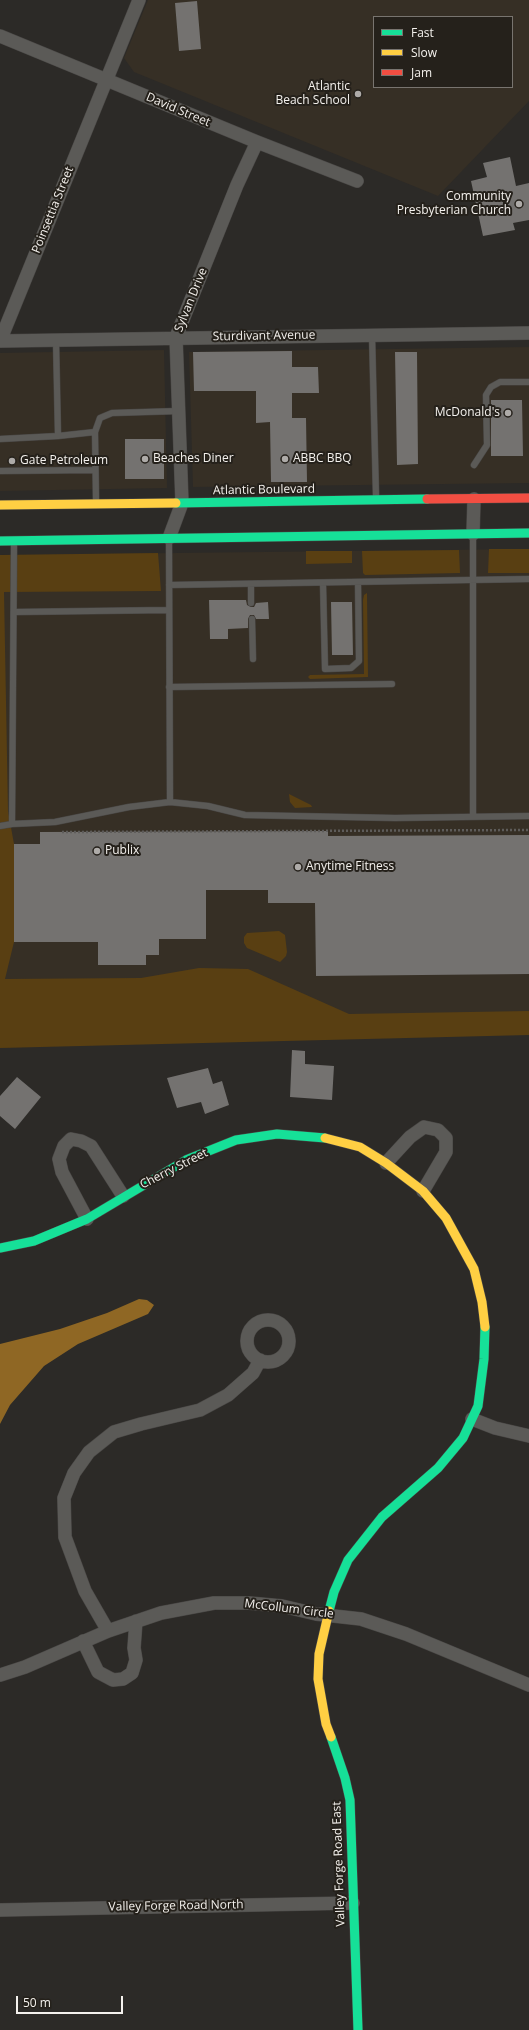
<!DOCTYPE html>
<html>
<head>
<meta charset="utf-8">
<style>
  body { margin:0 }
  #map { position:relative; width:529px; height:2030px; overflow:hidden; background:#2c2a27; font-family:"Open Sans",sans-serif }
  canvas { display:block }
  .legend { position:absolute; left:373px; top:16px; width:140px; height:72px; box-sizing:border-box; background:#25211b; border:1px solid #78746f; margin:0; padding:5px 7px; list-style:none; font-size:12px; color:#f4f1ed }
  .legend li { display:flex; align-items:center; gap:8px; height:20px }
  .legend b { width:20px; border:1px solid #78746f }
  .scale { position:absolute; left:16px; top:1996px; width:107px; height:18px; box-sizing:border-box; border:2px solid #f4f1ed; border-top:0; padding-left:5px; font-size:12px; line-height:14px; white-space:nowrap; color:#f4f1ed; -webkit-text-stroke:3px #25211b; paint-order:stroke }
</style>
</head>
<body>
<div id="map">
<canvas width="529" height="2030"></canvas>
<ul class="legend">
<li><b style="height:5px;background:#16e098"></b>Fast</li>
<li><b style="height:5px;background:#ffcf43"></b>Slow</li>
<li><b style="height:5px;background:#f24e42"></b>Jam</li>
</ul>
<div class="scale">50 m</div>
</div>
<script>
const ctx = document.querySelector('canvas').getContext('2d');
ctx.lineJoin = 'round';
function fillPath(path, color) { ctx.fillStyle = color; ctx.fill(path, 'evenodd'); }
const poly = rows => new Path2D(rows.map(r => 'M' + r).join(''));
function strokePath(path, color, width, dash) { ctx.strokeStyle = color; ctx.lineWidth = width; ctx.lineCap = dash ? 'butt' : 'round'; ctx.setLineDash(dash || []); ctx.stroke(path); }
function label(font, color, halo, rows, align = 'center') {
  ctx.font = font + ' "Open Sans",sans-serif'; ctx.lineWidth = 4; ctx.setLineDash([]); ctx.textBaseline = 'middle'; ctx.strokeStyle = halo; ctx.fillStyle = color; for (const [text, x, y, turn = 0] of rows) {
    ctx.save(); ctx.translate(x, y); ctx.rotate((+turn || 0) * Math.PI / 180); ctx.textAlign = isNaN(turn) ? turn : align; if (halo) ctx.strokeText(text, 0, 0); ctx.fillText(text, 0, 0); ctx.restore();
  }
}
fillPath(poly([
  [148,0,529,0,529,101,438,196,134,72,124,58],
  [374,17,512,17,512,87,374,87],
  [529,347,529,483,193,487,189,352],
  [164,350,167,488,0,491,0,353],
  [529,549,529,1029,0,1048,0,555]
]), '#362f25');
fillPath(poly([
  [489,549,529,549,529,573,488,573],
  [459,550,460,573,365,575,363,573,362,551],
  [306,551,352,551,352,563,306,564],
  [158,553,161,591,4,592,8,811,14,844,14,942,5,979,141,978,199,968,248,969,349,1014,529,1011,529,1035,0,1048,0,555],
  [367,593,368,677,310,679,308,677,310,675,364,674,363,600,364,595],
  [289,794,311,805,312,807,295,808,290,802],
  [279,931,285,935,287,952,286,956,280,962,247,948,244,943,244,937,247,933]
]), '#593f12');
fillPath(poly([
  [139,1299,147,1300,154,1305,148,1314,78,1344,44,1366,10,1405,0,1424,0,1344,60,1329,107,1313]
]), '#8f6724');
fillPath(poly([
  [197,1,201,49,179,51,175,3],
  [510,157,516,186,529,183,529,220,513,223,515,230,483,236,471,181,487,177,483,163],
  [292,351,292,367,318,367,319,393,292,393,292,418,306,418,307,482,271,482,270,422,256,423,256,391,194,391,193,352],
  [395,352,417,352,418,464,397,465],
  [491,400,522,400,523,456,491,456],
  [125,439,164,439,164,479,125,479],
  [209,600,246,600,247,605,251,607,254,607,256,603,268,602,269,619,256,619,254,615,250,615,248,619,248,628,228,629,228,639,210,639],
  [331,602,352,602,353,655,332,655],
  [328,831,328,836,529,835,529,974,316,976,315,903,268,903,268,890,206,890,206,939,159,939,159,955,146,955,146,965,98,965,98,942,14,942,14,844,40,844,40,832],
  [292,1050,305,1051,305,1064,334,1066,332,1100,290,1097],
  [208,1068,213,1084,222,1081,229,1105,205,1114,201,1102,177,1108,167,1078],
  [17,1077,41,1097,15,1129,0,1116,0,1096]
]), '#747270');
const lane = poly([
  [372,335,376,496],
  [56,340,58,436],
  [95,432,96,500],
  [0,439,58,436,95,432,100,418,112,413,179,411],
  [474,465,487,445,486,395,491,387,500,382,529,382],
  [0,471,95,470],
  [473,538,473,817],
  [169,542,170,802],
  [323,583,325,669,351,668,359,661,358,582],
  [251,584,251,603],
  [169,585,529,579],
  [15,612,169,610],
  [252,619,253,659],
  [169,687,392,684],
  [12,824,14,545],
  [0,826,12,824,55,822,129,807,170,802,208,806,245,815,395,818,529,816]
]);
const street = poly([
  [0,36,257,142,357,181],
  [0,341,529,333],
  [0,341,139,0],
  [473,534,474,499],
  [169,538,182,503,176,337,237,185,257,142],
  [386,1163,410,1137,424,1127,438,1130,446,1138,446,1152,423,1191],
  [87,1219,62,1172,59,1159,64,1146,71,1139,81,1141,91,1146,123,1196],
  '247 1341a21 21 0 1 1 42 0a21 21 0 1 1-42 0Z',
  [472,1419,495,1428,529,1436],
  [108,1631,85,1591,65,1537,64,1498,74,1473,89,1452,114,1432,141,1424,200,1410,228,1395,253,1373,260,1360],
  [83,1641,98,1672,113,1680,123,1679,132,1673,136,1660,134,1648,136,1621],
  [0,1675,25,1667,108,1631,161,1613,214,1603,249,1603,282,1606,316,1614,361,1619,406,1634,529,1685],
  [0,1910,353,1903]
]);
const fast = poly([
  [176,503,427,499],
  [0,541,529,533],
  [0,1248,34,1241,87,1219,186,1160,236,1140,277,1134,325,1138],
  [329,1611,334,1592,348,1560,382,1517,438,1468,463,1438,478,1406,484,1359,485,1327],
  [331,1737,345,1778,350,1800,358,2030]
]);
const slow = poly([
  [0,505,176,503],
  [325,1138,360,1147,386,1163,423,1191,446,1218,474,1269,482,1302,485,1327],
  [329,1611,319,1654,318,1679,326,1724,331,1737]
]);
const jam = poly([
  [427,499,529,498]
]);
strokePath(lane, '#494745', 7);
strokePath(street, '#494745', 14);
strokePath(fast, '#494745', 10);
strokePath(slow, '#494745', 10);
strokePath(jam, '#494745', 10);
strokePath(poly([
  [62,832,529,830]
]), '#5e5c5a', 2.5, [2, 2]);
strokePath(lane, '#5b5a57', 6);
strokePath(street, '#5b5a57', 13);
strokePath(fast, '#16e098', 9);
strokePath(slow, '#ffcf43', 9);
strokePath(jam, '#f24e42', 9);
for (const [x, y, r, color] of [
  [358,94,4,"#aeaba8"],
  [519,204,4,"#aeaba8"],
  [508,413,4,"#aeaba8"],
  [145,459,4,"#aeaba8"],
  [285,459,4,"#aeaba8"],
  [12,461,4,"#aeaba8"],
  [97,851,4,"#aeaba8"],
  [298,867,4,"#aeaba8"]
]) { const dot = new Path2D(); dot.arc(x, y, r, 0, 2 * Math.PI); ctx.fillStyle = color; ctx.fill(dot); strokePath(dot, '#25211b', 1.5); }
label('12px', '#f4f1ed', '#25211b', [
  ["Atlantic",350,87,"right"],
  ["Beach School",350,101,"right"],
  ["Community",511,197,"right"],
  ["Presbyterian Church",511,211,"right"],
  ["McDonald's",500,413,"right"],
  ["Beaches Diner",153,459],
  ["ABBC BBQ",293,459],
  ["Gate Petroleum",20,461],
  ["Publix",105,851],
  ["Anytime Fitness",306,867]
], 'left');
label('12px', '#f4f1ed', '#25211b', [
  ["David Street",178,110,23],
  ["Poinsettia Street",53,210,-68],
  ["Sylvan Drive",191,300,-68],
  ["Sturdivant Avenue",264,336,-1],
  ["Atlantic Boulevard",264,490,-1],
  ["Cherry Street",174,1169,-27],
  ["McCollum Circle",289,1609,7],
  ["Valley Forge Road East",339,1864,-92],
  ["Valley Forge Road North",176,1906,-1]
]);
</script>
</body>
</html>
